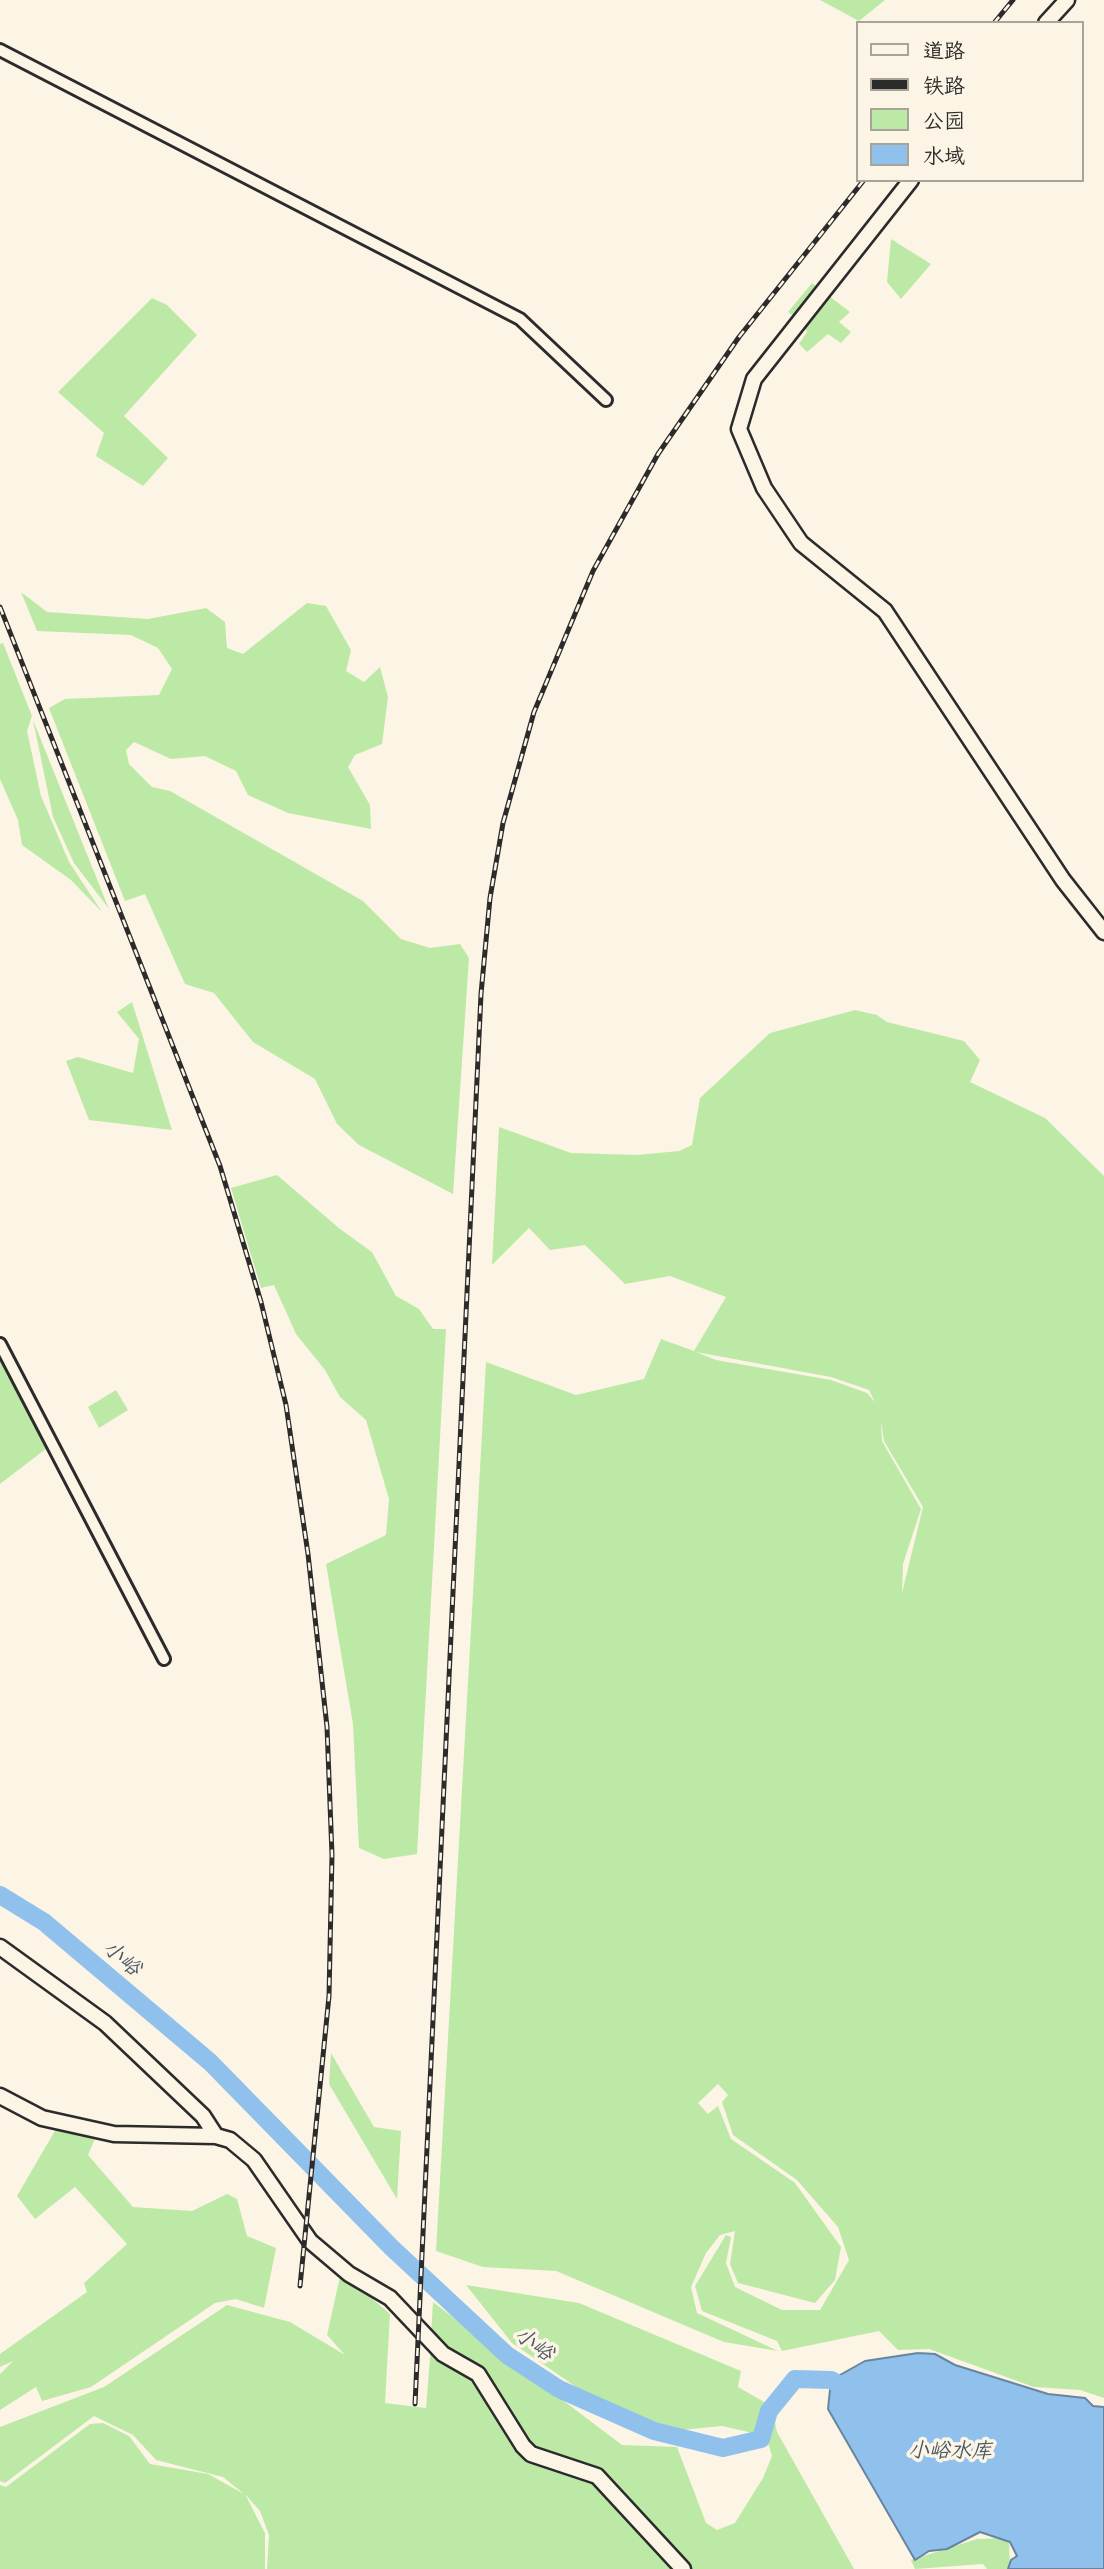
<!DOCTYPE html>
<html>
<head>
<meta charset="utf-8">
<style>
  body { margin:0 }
  #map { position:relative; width:1104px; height:2569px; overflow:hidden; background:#fcf5e5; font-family:Mali,"LXGW WenKai TC",sans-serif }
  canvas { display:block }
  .legend { position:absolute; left:856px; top:21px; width:228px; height:161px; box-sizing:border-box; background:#fcf5e5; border:2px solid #a8a49b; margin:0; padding:9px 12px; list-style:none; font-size:21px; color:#2b2b2b }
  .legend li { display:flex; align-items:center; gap:14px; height:35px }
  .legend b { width:35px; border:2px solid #a8a49b }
</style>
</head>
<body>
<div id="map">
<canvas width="1104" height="2569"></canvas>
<ul class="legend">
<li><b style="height:9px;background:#fcf5e5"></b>道路</li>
<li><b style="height:9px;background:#2b2b2b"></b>铁路</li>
<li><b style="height:19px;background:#bde9a6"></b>公园</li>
<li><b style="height:19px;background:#90c1ec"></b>水域</li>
</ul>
</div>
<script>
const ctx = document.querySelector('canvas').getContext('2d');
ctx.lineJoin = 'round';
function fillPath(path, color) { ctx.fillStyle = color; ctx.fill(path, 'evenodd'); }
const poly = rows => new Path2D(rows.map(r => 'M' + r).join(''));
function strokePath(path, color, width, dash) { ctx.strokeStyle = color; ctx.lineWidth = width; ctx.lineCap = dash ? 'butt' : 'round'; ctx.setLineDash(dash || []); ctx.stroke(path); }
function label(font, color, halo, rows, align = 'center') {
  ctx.font = font + ' Mali,"LXGW WenKai TC",sans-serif'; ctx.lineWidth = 7; ctx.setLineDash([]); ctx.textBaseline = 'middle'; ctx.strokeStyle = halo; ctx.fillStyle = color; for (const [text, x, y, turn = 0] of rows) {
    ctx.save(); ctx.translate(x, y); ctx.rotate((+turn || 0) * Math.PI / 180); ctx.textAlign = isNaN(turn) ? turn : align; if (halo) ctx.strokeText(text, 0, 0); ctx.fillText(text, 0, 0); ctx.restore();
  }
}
fillPath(poly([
  [820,0,885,0,859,21],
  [891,239,931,264,901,299,887,282],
  [812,283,850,312,839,322,851,332,841,343,828,334,807,352,799,344,807,332,802,322,788,312],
  [152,298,167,305,197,335,124,416,168,458,143,486,96,456,104,433,58,392],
  [21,592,47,612,148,619,206,608,225,622,227,648,243,654,307,603,326,606,351,650,346,671,364,682,380,667,388,697,382,744,355,755,348,767,370,805,371,829,288,813,248,795,236,771,205,756,171,759,134,742,126,750,129,764,152,787,170,791,363,901,401,939,430,948,460,944,469,958,453,1194,359,1145,337,1124,315,1079,253,1042,214,993,185,984,145,894,125,901,49,708,65,699,159,695,172,669,158,648,131,635,37,631],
  [3,643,32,716,27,731,41,796,69,862,102,912,71,880,22,845,18,820,0,779,0,644],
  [33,720,109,909,74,863,53,817],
  [132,1002,172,1130,89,1120,66,1061,78,1057,133,1073,139,1039,117,1012],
  [855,1010,877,1015,887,1022,964,1041,980,1060,970,1082,1045,1118,1104,1176,1104,2398,1080,2390,1034,2387,929,2349,898,2350,879,2331,782,2351,777,2341,702,2311,695,2286,726,2235,731,2237,726,2263,735,2287,782,2310,820,2310,849,2260,838,2227,797,2180,733,2135,722,2102,728,2095,718,2084,698,2103,708,2114,718,2106,731,2139,795,2183,841,2247,835,2280,815,2303,738,2283,730,2264,735,2231,720,2235,706,2253,691,2287,697,2313,778,2351,724,2342,556,2271,483,2267,436,2251,486,1362,576,1395,644,1379,661,1339,694,1351,726,1297,670,1276,625,1284,585,1245,550,1250,529,1228,492,1265,499,1127,571,1153,637,1155,679,1151,692,1145,700,1098,770,1033],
  [696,1352,831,1377,869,1390,875,1402,867,1393,831,1380,716,1360],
  [881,1421,884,1441,923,1507,902,1593,903,1564,921,1509,882,1441],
  [277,1175,340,1229,372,1252,396,1296,419,1309,433,1329,446,1329,417,1854,384,1859,359,1848,353,1724,326,1564,386,1535,389,1499,366,1420,340,1397,325,1370,296,1334,274,1285,261,1288,231,1188],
  [0,1360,47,1448,0,1484],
  [116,1390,128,1410,99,1428,88,1407],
  [331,2053,374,2127,401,2131,397,2199,329,2084],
  [56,2129,96,2136,88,2155,133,2207,192,2211,227,2194,237,2199,247,2236,276,2248,264,2308,236,2299,215,2303,91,2387,42,2401,36,2387,0,2410,0,2374,13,2361,0,2367,0,2354,87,2292,84,2283,127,2244,75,2187,35,2219,17,2196],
  [341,2272,390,2314,385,2403,426,2408,431,2346,476,2381,528,2457,599,2483,673,2569,267,2569,269,2535,260,2511,245,2494,265,2533,265,2569,0,2569,0,2485,6,2487,90,2424,103,2423,129,2436,150,2464,208,2474,244,2494,223,2477,156,2460,133,2435,94,2416,5,2483,0,2481,0,2427,104,2387,227,2305,290,2322,345,2355,327,2335],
  [466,2285,579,2303,741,2371,738,2387,771,2406,777,2432,854,2569,689,2569,602,2476,531,2448,481,2375,431,2336,433,2302,622,2445,677,2447,706,2523,717,2530,735,2523,763,2478,772,2456,766,2436,722,2426,671,2431,607,2408,512,2343],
  [1009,2538,1010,2569,987,2569,983,2564,915,2569,911,2560,977,2539]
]), '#bde9a6');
const water = poly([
  [918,2353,935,2354,955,2365,1048,2394,1085,2398,1093,2406,1104,2407,1104,2569,1008,2569,1011,2560,1017,2556,1010,2542,980,2532,947,2549,929,2551,915,2560,828,2409,831,2380,865,2361,918,2353]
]);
fillPath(water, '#90c1ec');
strokePath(water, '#68859f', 2);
strokePath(poly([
  [0,1895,44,1922,210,2062,392,2248,507,2355,559,2389,654,2431,723,2448,761,2439,769,2411,795,2379,831,2380,851,2391]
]), '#90c1ec', 18);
const minor = poly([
  [0,50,520,319,606,400],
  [0,1344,164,1659]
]);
const tertiary = poly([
  [1046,23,1067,0],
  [911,180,754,379,739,429,764,488,801,543,885,611,1063,880,1104,932],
  [0,1947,105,2023,203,2116,216,2136,230,2140,254,2160,310,2241,349,2274,390,2298,443,2354,478,2374,523,2446,531,2454,597,2476,683,2569],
  [0,2096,42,2118,114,2134,216,2136]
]);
strokePath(minor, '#2b2b2b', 16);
strokePath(tertiary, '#2b2b2b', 19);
strokePath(minor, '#fcf5e5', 10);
strokePath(tertiary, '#fcf5e5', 14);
const rail = poly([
  [994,23,1013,0],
  [0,607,220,1166,261,1302,286,1405,308,1554,327,1727,332,1855,329,1996,300,2286],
  [415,2404,481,994,490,898,503,823,534,712,593,571,658,454,739,337,864,180]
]);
strokePath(rail, '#2b2b2b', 5);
strokePath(rail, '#fcf5e5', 2.5, [8]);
label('italic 21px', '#495865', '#fcf5e5', [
  ["小峪",122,1958,40],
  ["小峪",534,2344,36],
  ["小峪水库",950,2451]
]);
</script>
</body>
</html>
